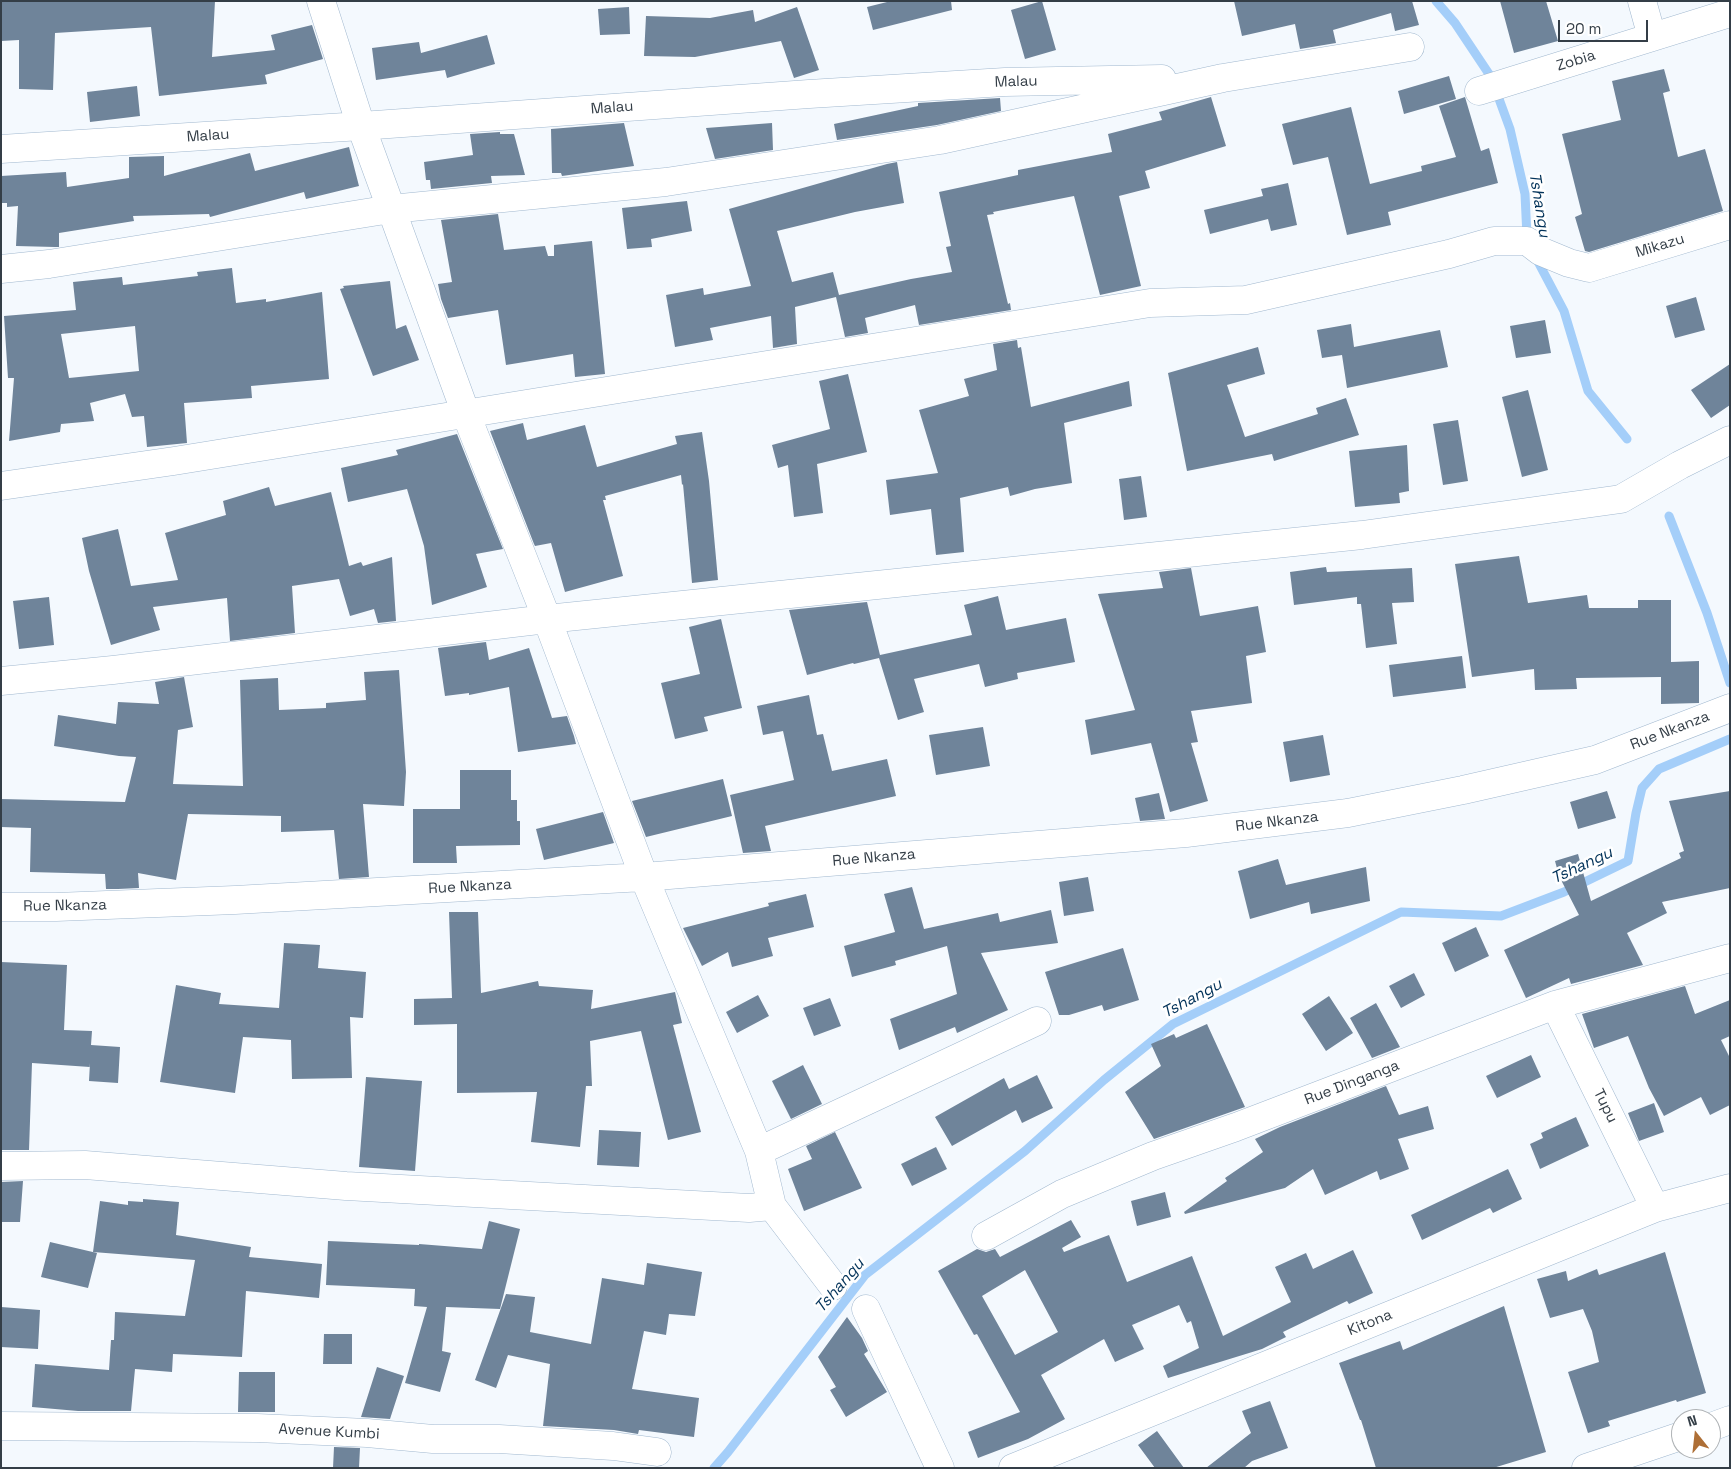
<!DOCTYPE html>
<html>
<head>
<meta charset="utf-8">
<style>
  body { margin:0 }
  #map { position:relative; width:1731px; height:1469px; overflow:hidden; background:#f4f9fe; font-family:"Space Grotesk",sans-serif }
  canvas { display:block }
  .frame { position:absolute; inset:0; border:2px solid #343e47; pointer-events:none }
  .north { position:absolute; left:1671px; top:1409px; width:50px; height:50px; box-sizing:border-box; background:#fff; border:1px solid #aeb2b5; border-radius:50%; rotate:344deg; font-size:14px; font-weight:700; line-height:20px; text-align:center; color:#343e47 }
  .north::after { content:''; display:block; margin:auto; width:18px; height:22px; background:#ae6f36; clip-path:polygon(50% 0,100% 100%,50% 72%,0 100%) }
  .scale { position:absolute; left:1558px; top:20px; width:90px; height:22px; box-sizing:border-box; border:2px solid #343e47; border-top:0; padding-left:6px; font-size:15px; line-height:18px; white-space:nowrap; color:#343e47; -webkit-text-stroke:4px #fff; paint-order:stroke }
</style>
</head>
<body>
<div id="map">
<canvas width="1731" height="1469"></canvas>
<div class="frame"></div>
<div class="north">N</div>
<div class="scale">20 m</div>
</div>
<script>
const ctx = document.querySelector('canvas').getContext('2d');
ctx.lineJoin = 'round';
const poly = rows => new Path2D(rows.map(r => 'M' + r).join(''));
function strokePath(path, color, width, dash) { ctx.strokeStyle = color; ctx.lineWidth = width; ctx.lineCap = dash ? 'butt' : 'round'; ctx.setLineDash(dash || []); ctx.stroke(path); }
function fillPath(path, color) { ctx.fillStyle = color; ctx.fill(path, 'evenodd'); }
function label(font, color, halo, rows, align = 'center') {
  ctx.font = font + ' "Space Grotesk",sans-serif'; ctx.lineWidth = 5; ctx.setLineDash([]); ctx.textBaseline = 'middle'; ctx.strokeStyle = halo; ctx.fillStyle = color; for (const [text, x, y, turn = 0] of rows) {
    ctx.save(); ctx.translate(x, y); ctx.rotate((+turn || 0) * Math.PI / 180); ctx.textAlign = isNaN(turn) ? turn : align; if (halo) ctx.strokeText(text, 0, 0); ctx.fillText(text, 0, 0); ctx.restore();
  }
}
strokePath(poly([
  [1436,1,1455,23,1491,77,1510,129,1525,194,1527,237],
  [1535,256,1564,311,1588,391,1627,439],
  [1669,516,1707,613,1730,683],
  [714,1468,728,1452,865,1275,1025,1151,1104,1080,1173,1024,1401,912,1501,916,1564,892,1628,861,1636,813,1642,788,1659,769,1730,739]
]), '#a4cef9', 9);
fillPath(poly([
  [1,1,215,1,212,57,275,50,271,35,312,25,323,59,265,75,267,84,159,96,151,27,55,33,53,90,19,89,19,40,1,41],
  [891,1,951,1,952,10,873,30,867,7],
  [1042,1,1056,50,1025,59,1011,10],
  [1234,1,1412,1,1419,25,1395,31,1391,13,1333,30,1336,43,1300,49,1295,24,1242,36],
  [1500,1,1546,1,1558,41,1514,53],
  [629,7,630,34,600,35,598,9],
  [797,7,819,70,794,78,781,41,695,57,644,56,646,16,710,18,753,10,755,22],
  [487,35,495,64,447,78,445,70,376,80,372,48,419,42,421,53],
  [1664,69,1670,91,1663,93,1678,157,1705,149,1723,211,1589,252,1585,251,1575,217,1582,214,1562,134,1621,120,1612,81],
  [1449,76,1456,99,1404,114,1398,91],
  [137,86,140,116,90,122,87,92],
  [1211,97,1226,146,1145,171,1150,188,1119,196,1141,286,1100,295,1074,196,993,212,994,214,987,215,1008,304,1010,303,1011,310,919,325,915,305,865,318,868,333,845,337,836,297,795,307,797,344,773,348,771,316,710,328,713,340,675,347,666,295,703,288,704,295,751,286,729,209,887,164,897,162,904,203,855,212,777,231,792,282,833,272,839,295,911,279,952,272,946,247,951,246,939,192,1018,175,1018,170,1112,152,1108,134,1162,120,1159,112],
  [1465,97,1481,151,1489,148,1498,183,1388,212,1391,225,1347,235,1328,157,1293,165,1282,124,1351,107,1370,184,1422,171,1421,166,1456,157,1439,106],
  [1000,98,1001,111,937,125,837,140,834,124,918,106,918,103],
  [624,123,634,166,562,176,561,173,552,173,551,129],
  [772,123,773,150,715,159,706,128],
  [500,132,500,134,514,134,525,175,491,176,492,183,431,189,430,180,426,180,424,162,473,155,470,134],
  [349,147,359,186,306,199,304,192,210,217,209,214,133,216,134,221,59,233,59,247,55,247,16,246,18,206,7,207,7,203,1,203,1,176,66,172,67,187,129,178,129,157,164,156,164,176,250,153,255,171],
  [1288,183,1297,225,1271,231,1268,219,1210,234,1204,210,1263,196,1261,189],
  [687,201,692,231,651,239,652,247,627,249,622,208],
  [498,214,504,250,545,246,548,256,554,256,554,245,592,241,605,374,575,377,573,354,506,365,498,310,448,318,441,299,438,284,452,282,441,220],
  [232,268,236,303,266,299,266,302,322,292,329,379,251,386,252,398,184,403,187,443,147,447,144,416,132,417,125,394,90,403,94,421,61,424,60,432,9,441,14,378,8,378,4,316,76,310,73,282,122,277,123,285,198,276,197,272],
  [135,326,139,371,69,378,61,334],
  [390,281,396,329,406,325,419,360,373,376,340,289,344,288,343,286],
  [1696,297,1705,330,1675,338,1666,306],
  [1545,320,1551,353,1516,358,1510,326],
  [1351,324,1354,347,1440,330,1448,367,1347,388,1342,355,1322,358,1317,330],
  [1017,340,1018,348,1021,347,1031,407,1129,381,1132,406,1064,423,1072,483,1035,489,1010,496,1008,487,960,498,964,552,936,555,931,509,890,515,886,480,938,473,919,410,969,396,964,379,997,370,993,344],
  [1258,347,1265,374,1227,385,1245,437,1318,414,1316,408,1346,398,1359,435,1274,461,1272,454,1187,471,1168,373],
  [1730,364,1730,405,1711,418,1691,390],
  [848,374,867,452,817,464,823,513,794,517,788,465,778,468,772,445,830,429,819,381],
  [1528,390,1548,470,1522,477,1502,397],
  [1458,420,1468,481,1443,485,1433,424],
  [523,423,527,440,585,425,597,467,677,444,675,436,702,432,709,481,718,580,692,583,683,484,682,485,681,475,605,496,606,500,603,500,623,576,565,592,551,543,535,546,534,544,490,431],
  [457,434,503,549,476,554,487,587,432,605,424,546,407,489,348,502,341,468,398,455,396,450],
  [1407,445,1409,491,1399,493,1400,503,1355,507,1349,451],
  [1141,476,1147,517,1124,520,1119,479],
  [269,487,275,506,331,492,349,566,361,562,363,566,392,557,396,621,378,623,374,609,350,616,339,579,292,586,295,633,230,641,227,598,153,607,160,630,111,645,89,571,82,538,118,529,131,586,178,580,165,533,226,515,223,501],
  [1519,556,1528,603,1587,595,1589,608,1638,608,1638,600,1671,600,1671,662,1699,661,1699,703,1661,704,1661,677,1576,678,1577,689,1535,690,1534,669,1472,677,1455,564],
  [1326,567,1327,572,1412,568,1414,602,1392,603,1397,644,1366,648,1361,604,1357,604,1357,597,1294,605,1290,572],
  [1191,568,1200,616,1258,606,1266,652,1246,656,1252,703,1191,711,1198,742,1191,743,1208,801,1170,812,1151,743,1091,755,1085,720,1135,710,1098,594,1163,588,1159,572],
  [998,596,1006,630,1066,618,1075,662,1017,673,1018,679,985,687,979,664,914,679,924,712,898,720,879,658,854,664,853,663,807,675,789,610,867,602,880,655,972,635,964,605],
  [49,597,54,645,19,649,13,601],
  [721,619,742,708,704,717,708,731,675,739,661,683,700,674,689,627],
  [486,642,489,660,529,648,552,718,567,716,574,736,576,744,518,752,509,687,469,695,469,693,445,696,438,648],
  [1462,656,1466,688,1393,697,1389,665],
  [399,670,406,772,404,806,363,804,369,877,339,879,334,830,281,832,281,816,188,814,176,880,138,873,139,888,118,889,106,889,105,874,30,872,31,828,1,827,1,799,125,802,136,757,119,756,54,746,58,715,116,724,118,702,159,704,155,682,184,677,193,727,178,730,173,784,243,786,240,680,278,678,279,710,326,708,326,703,366,700,364,672],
  [809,695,817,735,823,734,832,771,887,759,896,796,765,826,771,851,743,853,730,795,794,780,783,731,763,735,757,706],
  [983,727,990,766,936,775,929,735],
  [1323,735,1330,775,1290,782,1283,742],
  [460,770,511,770,511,800,517,800,517,821,520,821,520,845,456,846,457,863,413,863,413,809,460,809],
  [723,779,732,816,646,837,632,801],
  [1607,791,1616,818,1578,829,1570,802],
  [1730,791,1730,888,1662,902,1667,913,1627,933,1643,965,1571,984,1569,978,1526,998,1504,950,1579,915,1559,876,1555,861,1578,854,1591,901,1681,858,1679,853,1684,851,1669,801],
  [1159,793,1165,819,1140,821,1135,798],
  [603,812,614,843,544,860,536,829],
  [1278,859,1286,885,1366,867,1370,901,1311,914,1309,902,1250,919,1238,871],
  [1088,877,1094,911,1064,916,1059,882],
  [912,887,924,929,998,913,1000,922,1051,910,1058,943,981,953,1008,1010,957,1033,955,1027,899,1050,890,1019,957,994,947,946,895,961,896,965,852,977,844,946,895,932,884,894],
  [806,894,814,927,768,938,773,956,732,967,728,952,702,966,683,928,769,906,768,903],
  [449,912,478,912,481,993,538,981,539,986,593,990,591,1009,675,992,682,1023,673,1025,701,1132,668,1140,641,1031,590,1041,592,1086,586,1086,580,1147,531,1142,537,1092,457,1093,457,1024,414,1025,414,999,452,998],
  [1476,927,1489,956,1455,972,1442,943],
  [284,943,320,945,318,968,366,972,363,1018,350,1017,352,1078,292,1079,291,1040,243,1037,235,1093,160,1082,176,985,221,993,219,1004,279,1008],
  [1123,948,1139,1000,1104,1011,1102,1005,1069,1015,1059,1015,1045,972],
  [1,962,67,965,64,1030,92,1031,91,1045,120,1047,118,1083,89,1081,90,1063,90,1067,32,1063,29,1150,1,1150],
  [1414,973,1425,995,1401,1008,1389,986],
  [1685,986,1695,1014,1730,1000,1730,1036,1721,1040,1730,1058,1730,1105,1710,1115,1701,1097,1664,1116,1649,1088,1628,1036,1594,1048,1582,1014],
  [758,995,769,1016,737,1033,726,1012],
  [1329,996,1353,1033,1326,1051,1302,1014],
  [830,998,841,1026,814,1036,803,1008],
  [1376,1003,1400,1047,1372,1058,1350,1018],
  [1207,1024,1245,1107,1154,1139,1125,1092,1161,1066,1151,1044,1174,1034,1176,1038],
  [1531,1055,1541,1077,1497,1098,1486,1076],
  [803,1065,822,1104,791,1119,772,1081],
  [1037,1075,1053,1108,1022,1123,1016,1110,952,1146,935,1117,1004,1078,1009,1089],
  [366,1077,422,1081,415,1171,359,1167],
  [1386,1086,1399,1115,1428,1106,1434,1129,1398,1139,1409,1169,1380,1180,1377,1171,1325,1195,1313,1169,1285,1188,1185,1214,1184,1212,1227,1181,1225,1178,1263,1152,1255,1139,1280,1127],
  [1654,1103,1664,1132,1639,1141,1628,1113],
  [1576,1117,1589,1146,1540,1169,1530,1144,1543,1138,1541,1133],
  [599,1130,641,1132,639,1167,597,1165],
  [835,1132,862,1188,804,1211,788,1169,812,1159,806,1146],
  [936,1147,947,1169,912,1186,901,1164],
  [1508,1169,1522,1199,1493,1213,1490,1208,1422,1240,1411,1215],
  [23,1181,20,1222,1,1222,1,1182],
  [1165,1192,1171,1217,1137,1226,1131,1201],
  [143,1199,179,1202,176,1235,251,1247,249,1257,322,1264,319,1298,246,1291,242,1357,173,1354,172,1372,135,1369,131,1411,78,1411,32,1407,35,1364,109,1370,111,1340,114,1340,115,1312,185,1316,195,1260,93,1252,100,1201,128,1205,128,1201,143,1202],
  [1071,1220,1081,1237,1062,1248,1064,1252,1109,1235,1127,1282,1192,1256,1223,1336,1291,1302,1275,1267,1306,1253,1313,1269,1353,1250,1373,1293,1349,1304,1347,1301,1283,1332,1286,1337,1262,1349,1168,1378,1163,1366,1199,1348,1191,1321,1187,1323,1179,1305,1132,1325,1144,1349,1115,1362,1104,1339,1041,1375,1065,1419,1028,1439,978,1458,968,1432,1020,1412,977,1334,974,1335,938,1271,977,1249,986,1252,995,1249,1000,1257],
  [1025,1270,1058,1332,1015,1355,982,1296],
  [489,1221,520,1229,500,1309,446,1307,442,1351,451,1353,440,1392,405,1383,427,1307,414,1306,415,1289,326,1285,328,1241,419,1245,419,1244,482,1249],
  [50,1242,97,1253,88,1288,41,1277],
  [1665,1252,1706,1393,1677,1402,1676,1400,1608,1421,1610,1426,1588,1433,1568,1372,1599,1362,1592,1331,1583,1309,1550,1318,1537,1279,1566,1271,1568,1281,1597,1269,1599,1275],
  [647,1263,702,1272,695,1316,669,1314,666,1335,644,1331,632,1389,699,1398,694,1437,639,1430,638,1434,614,1430,543,1426,550,1364,508,1355,496,1388,475,1380,506,1294,535,1297,530,1332,591,1344,602,1278,644,1285],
  [1504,1306,1546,1452,1493,1468,1376,1468,1361,1420,1360,1420,1339,1363,1400,1341,1403,1350],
  [1,1307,40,1310,38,1349,1,1347],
  [847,1317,862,1338,868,1351,864,1354,887,1392,846,1417,830,1390,836,1387,818,1357],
  [324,1334,352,1334,352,1364,323,1364],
  [377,1367,404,1376,390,1419,361,1417],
  [239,1372,275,1372,275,1412,238,1412],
  [1270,1401,1288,1448,1252,1461,1244,1468,1206,1468,1251,1433,1242,1411],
  [1157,1431,1184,1468,1155,1468,1138,1445],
  [334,1447,360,1448,359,1468,333,1468]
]), '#6f849a');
const minor = poly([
  [321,1,361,126,466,414,547,619,644,877,759,1151,772,1206,833,1286],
  [1642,1,1652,37],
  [1479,91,1730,13],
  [1,149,361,126,809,94,1005,82,1162,79],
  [1,269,49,264,391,209,666,182,940,140,1223,78,1410,47],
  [1,486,174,461,1150,303,1246,300,1449,254,1494,241,1527,241,1540,251,1569,263,1589,268,1730,225],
  [1,681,113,670,547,619,1362,535,1621,499,1680,465,1730,440],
  [1,907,56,907,235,900,644,877,1186,833,1348,813,1463,790,1595,760,1730,708],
  [1555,1005,1655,1208],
  [759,1151,1037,1021],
  [1,1166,85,1165,346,1186,749,1208,772,1206],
  [986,1236,1062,1194,1153,1156,1236,1127,1555,1005,1730,958],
  [866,1309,940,1468],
  [1,1426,257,1428,367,1433,433,1439,499,1439,613,1446,657,1452],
  [1711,1427,1730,1420],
  [1013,1468,1655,1208,1730,1188],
  [1586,1468,1681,1436]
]);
strokePath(minor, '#a1b8cf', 29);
strokePath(minor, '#fff', 28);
label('15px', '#343e47', '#fff', [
  ["Zobia",1576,61,-17],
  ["Malau",1016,82,-2],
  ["Malau",612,108,-4],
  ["Malau",208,136,-4],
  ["Mikazu",1660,246,-17],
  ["Rue Nkanza",1670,731,-21],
  ["Rue Nkanza",1277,822,-7],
  ["Rue Nkanza",874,858,-5],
  ["Rue Nkanza",470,887,-3],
  ["Rue Nkanza",65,906,-1],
  ["Rue Dinganga",1352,1083,-21],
  ["Tupu",1605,1106,64],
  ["Kitona",1370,1323,-22],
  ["Avenue Kumbi",329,1432,3]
]);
label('italic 16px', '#023259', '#fff', [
  ["Tshangu",1539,205,81],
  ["Tshangu",1582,866,-25],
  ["Tshangu",1192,999,-28],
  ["Tshangu",840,1286,-49]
]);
</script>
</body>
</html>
